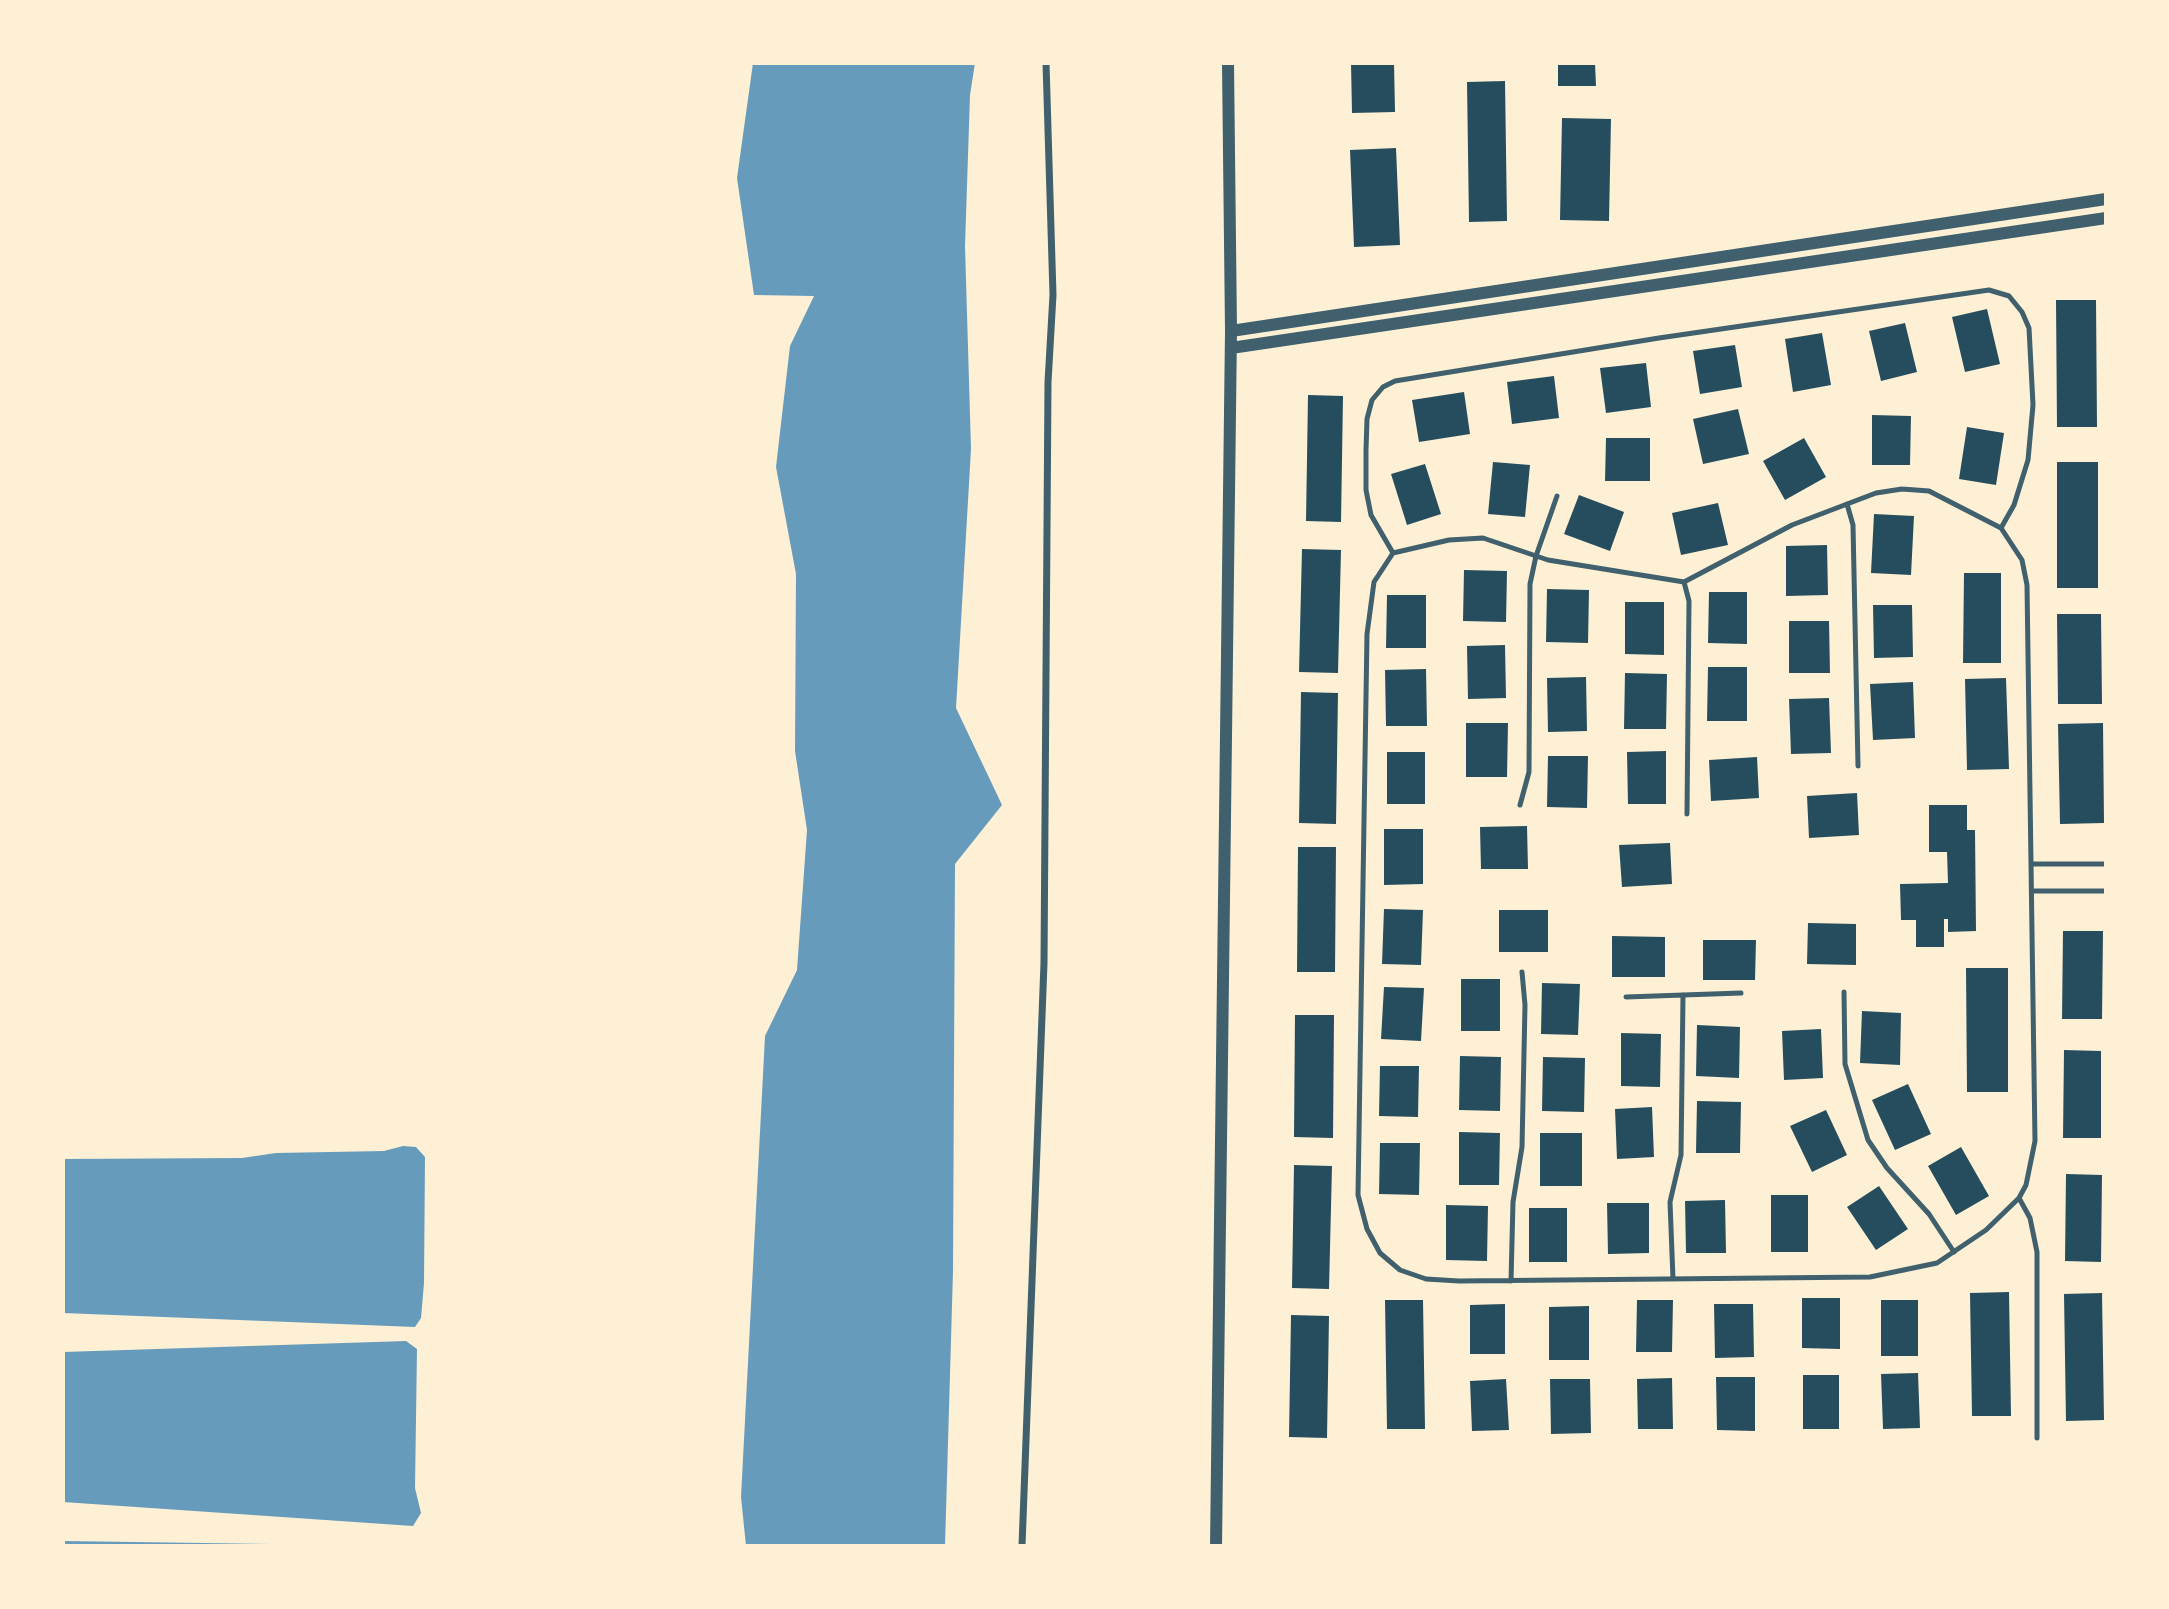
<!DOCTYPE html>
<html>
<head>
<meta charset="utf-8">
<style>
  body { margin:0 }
  #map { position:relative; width:2169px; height:1609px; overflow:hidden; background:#fdf0d5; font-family:"Titillium Web",sans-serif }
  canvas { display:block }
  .frame { position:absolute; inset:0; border:65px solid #fdf0d5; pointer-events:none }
</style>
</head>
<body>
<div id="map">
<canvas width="2169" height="1609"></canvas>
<div class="frame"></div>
</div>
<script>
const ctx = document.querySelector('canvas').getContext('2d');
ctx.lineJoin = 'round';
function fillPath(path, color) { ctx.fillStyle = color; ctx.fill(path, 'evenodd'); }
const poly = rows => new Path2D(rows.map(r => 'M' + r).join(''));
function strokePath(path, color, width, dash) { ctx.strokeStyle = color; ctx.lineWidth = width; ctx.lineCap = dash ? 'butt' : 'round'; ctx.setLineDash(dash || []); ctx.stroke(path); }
fillPath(poly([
  [753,63,975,63,970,95,965,246,971,449,956,708,1002,805,955,864,953,1271,945,1546,746,1546,741,1497,765,1036,797,970,807,830,795,751,796,574,776,467,790,346,814,296,754,295,737,178],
  [403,1146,416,1147,425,1157,424,1283,421,1318,415,1327,63,1313,63,1159,242,1158,276,1153,384,1151],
  [406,1341,417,1349,415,1488,421,1513,413,1526,63,1502,63,1352],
  [63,1541,411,1546,63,1546]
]), '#669bbc');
fillPath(poly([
  [1351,63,1394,63,1395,112,1352,113],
  [1558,63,1595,63,1596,86,1558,86],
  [1505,81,1507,221,1469,222,1467,82],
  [1562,118,1611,119,1609,221,1560,220],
  [1396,148,1400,245,1354,247,1350,150],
  [2056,300,2096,300,2097,427,2057,427],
  [1987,309,2000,364,1965,372,1952,317],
  [1905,323,1917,372,1881,381,1869,331],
  [1822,333,1831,385,1793,392,1785,339],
  [1735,345,1742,387,1700,394,1693,351],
  [1646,363,1651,407,1606,413,1600,368],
  [1554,376,1559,418,1512,424,1507,382],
  [1464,392,1470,434,1419,442,1412,400],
  [1308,395,1343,396,1341,522,1306,521],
  [1738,409,1749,454,1703,464,1693,419],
  [1872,415,1911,416,1910,465,1872,465],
  [1967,427,2004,433,1996,485,1959,479],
  [1606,438,1650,438,1650,481,1605,481],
  [1804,438,1826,477,1785,500,1763,461],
  [1493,462,1530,465,1525,517,1488,514],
  [2057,462,2098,462,2098,588,2057,588],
  [1425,464,1441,514,1407,525,1391,474],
  [1579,495,1624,512,1610,551,1564,534],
  [1718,503,1728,545,1681,555,1672,513],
  [1874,514,1914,516,1911,575,1871,573],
  [1827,545,1828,595,1786,596,1786,546],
  [1302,549,1341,550,1338,673,1299,672],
  [1464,570,1507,571,1506,622,1463,621],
  [1964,573,2001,573,2001,663,1963,663],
  [1547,589,1589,590,1588,643,1546,642],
  [1709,592,1747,592,1747,644,1708,643],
  [1387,595,1426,595,1426,648,1386,648],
  [1625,602,1664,602,1664,655,1625,654],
  [1873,605,1912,605,1913,657,1874,658],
  [2057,614,2101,614,2102,704,2058,704],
  [1789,621,1829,621,1830,673,1789,673],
  [1505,645,1506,698,1468,699,1467,646],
  [1708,667,1747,667,1747,721,1707,721],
  [1426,669,1427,726,1386,726,1385,670],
  [1625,673,1667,674,1666,729,1624,729],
  [1586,677,1587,731,1548,732,1547,678],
  [2006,678,2009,769,1967,770,1965,679],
  [1913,682,1915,738,1873,740,1870,684],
  [1301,692,1338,693,1336,824,1299,823],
  [1829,698,1831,753,1791,754,1789,699],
  [1466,723,1508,723,1507,777,1466,777],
  [2103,723,2104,823,2060,824,2058,724],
  [1666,751,1666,804,1628,804,1627,752],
  [1387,752,1425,752,1425,804,1387,804],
  [1548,756,1588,756,1587,808,1547,807],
  [1757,757,1759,798,1711,801,1709,760],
  [1857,793,1859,835,1809,838,1807,796],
  [1929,805,1967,805,1967,830,1975,830,1976,931,1948,932,1948,919,1944,919,1944,947,1916,947,1916,920,1901,920,1900,884,1948,883,1947,852,1929,852],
  [1527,826,1528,869,1481,869,1480,827],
  [1384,829,1423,829,1423,884,1384,885],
  [1670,843,1672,884,1622,887,1619,845],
  [1298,847,1336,847,1335,972,1297,972],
  [1384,909,1423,910,1421,965,1382,964],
  [1499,910,1548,910,1548,952,1499,952],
  [1808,923,1856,924,1856,965,1807,964],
  [2063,931,2103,931,2102,1019,2062,1019],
  [1612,936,1665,937,1665,977,1612,977],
  [1703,940,1756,940,1755,980,1703,980],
  [1966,968,2008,968,2008,1092,1967,1092],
  [1461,979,1500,979,1500,1031,1461,1031],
  [1542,983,1580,984,1578,1035,1541,1034],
  [1384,987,1424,988,1421,1041,1381,1039],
  [1862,1011,1901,1013,1900,1065,1860,1063],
  [1295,1015,1334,1015,1333,1138,1294,1137],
  [1697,1025,1740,1027,1739,1078,1696,1076],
  [1821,1029,1823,1078,1784,1080,1782,1031],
  [1621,1033,1661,1034,1660,1087,1621,1086],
  [2064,1050,2101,1051,2101,1138,2063,1138],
  [1460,1056,1501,1057,1500,1111,1459,1110],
  [1543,1057,1585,1058,1584,1112,1542,1111],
  [1380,1066,1419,1066,1418,1117,1379,1116],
  [1908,1084,1931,1134,1895,1150,1872,1100],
  [1697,1101,1741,1102,1740,1153,1696,1153],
  [1652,1107,1654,1157,1617,1159,1615,1109],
  [1826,1110,1847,1155,1812,1172,1790,1126],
  [1459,1132,1500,1133,1499,1185,1459,1185],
  [1540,1133,1582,1133,1582,1186,1540,1186],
  [1380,1143,1420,1143,1419,1195,1379,1194],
  [1961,1147,1989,1196,1956,1215,1928,1166],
  [1294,1165,1332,1166,1329,1289,1292,1288],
  [2066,1174,2102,1175,2101,1262,2065,1261],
  [1879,1186,1908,1229,1876,1250,1847,1207],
  [1771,1195,1808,1195,1808,1252,1771,1252],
  [1725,1200,1726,1253,1686,1253,1685,1201],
  [1607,1203,1649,1203,1649,1253,1608,1254],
  [1446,1205,1488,1206,1487,1261,1446,1260],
  [1529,1208,1567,1208,1567,1262,1529,1262],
  [2009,1292,2011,1416,1972,1416,1970,1293],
  [2102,1293,2104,1420,2066,1421,2064,1294],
  [1802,1298,1840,1298,1840,1349,1802,1348],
  [1385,1300,1423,1300,1425,1429,1387,1429],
  [1637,1300,1673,1300,1672,1352,1636,1352],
  [1881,1300,1918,1300,1918,1356,1881,1356],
  [1505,1304,1505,1354,1470,1354,1470,1305],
  [1714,1304,1753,1304,1754,1357,1715,1358],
  [1589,1306,1589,1360,1549,1360,1549,1307],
  [1291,1315,1329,1316,1327,1438,1289,1437],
  [1918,1373,1920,1428,1883,1429,1881,1374],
  [1803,1375,1839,1375,1839,1429,1803,1429],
  [1716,1377,1755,1377,1755,1431,1717,1430],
  [1672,1378,1673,1429,1638,1429,1637,1379],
  [1506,1379,1509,1430,1472,1431,1470,1381],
  [1550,1379,1590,1379,1591,1433,1551,1434]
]), '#264d5e');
strokePath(poly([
  [1902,489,1929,491,2001,528,2022,560,2027,585,2035,1141,2026,1185,2019,1198,1986,1230,1937,1263,1870,1277,1459,1281,1426,1279,1400,1270,1380,1253,1367,1229,1358,1195,1367,634,1374,582,1393,553,1449,540,1483,538,1548,560,1684,582,1792,525,1876,493,1902,489],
  [1847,504,1853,525,1858,766],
  [1393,553,1371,515,1366,490,1366,450,1367,419,1372,400,1383,387,1395,381,1659,338,1989,290,2009,296,2022,312,2029,328,2033,405,2028,460,2014,505,2001,528],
  [1684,582,1689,601,1687,814],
  [1520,805,1529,772,1530,584,1536,556,1557,496],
  [2031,864,2106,864],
  [2032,891,2106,891],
  [1844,992,1845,1064,1868,1140,1887,1168,1929,1214,1954,1252],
  [1626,997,1741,993],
  [2019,1198,2030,1218,2037,1252,2037,1438],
  [1673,1279,1670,1202,1681,1155,1683,995],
  [1511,1281,1513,1202,1522,1147,1525,1005,1522,972]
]), '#3f606c', 5);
strokePath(poly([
  [1022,1546,1044,963,1048,382,1053,295,1046,63]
]), '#3f606c', 7);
strokePath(poly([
  [1231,331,2106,199],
  [1231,348,2106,218],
  [1216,1546,1231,331,1228,63]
]), '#3f606c', 12);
</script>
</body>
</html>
